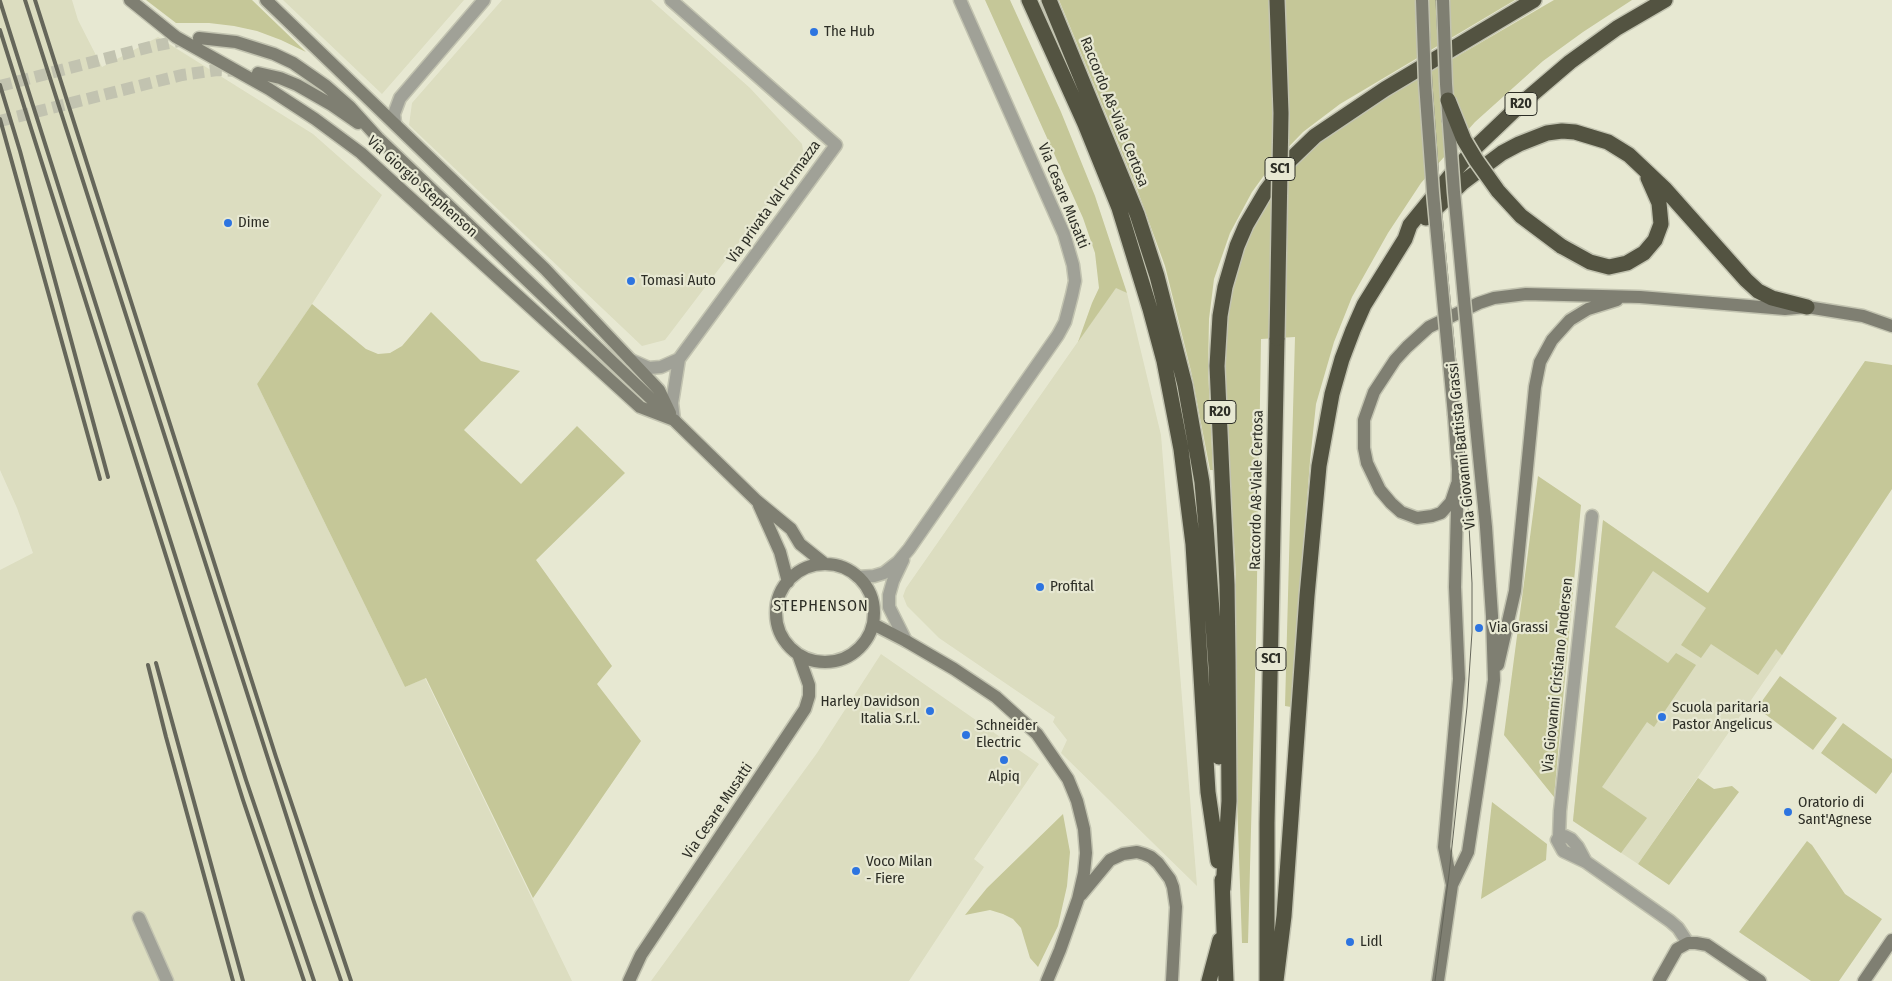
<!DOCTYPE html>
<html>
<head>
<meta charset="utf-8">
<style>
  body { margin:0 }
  canvas { display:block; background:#e7e8d2 }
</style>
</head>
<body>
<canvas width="1892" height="981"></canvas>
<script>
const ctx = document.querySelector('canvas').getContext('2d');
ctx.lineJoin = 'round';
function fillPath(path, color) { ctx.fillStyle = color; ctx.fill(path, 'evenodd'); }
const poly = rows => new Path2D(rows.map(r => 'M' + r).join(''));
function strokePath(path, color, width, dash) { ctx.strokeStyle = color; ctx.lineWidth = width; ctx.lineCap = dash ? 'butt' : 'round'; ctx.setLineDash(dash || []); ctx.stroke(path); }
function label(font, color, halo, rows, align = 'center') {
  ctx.font = font + ' "Fira Sans Condensed",sans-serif'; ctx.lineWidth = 4.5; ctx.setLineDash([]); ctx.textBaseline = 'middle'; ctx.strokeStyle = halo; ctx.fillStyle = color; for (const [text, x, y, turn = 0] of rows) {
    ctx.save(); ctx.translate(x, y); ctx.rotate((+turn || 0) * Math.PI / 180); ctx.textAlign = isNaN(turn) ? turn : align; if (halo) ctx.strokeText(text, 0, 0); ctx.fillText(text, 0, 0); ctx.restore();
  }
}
fillPath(poly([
  [0,0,72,0,78,20,102,67,158,37,313,134,382,195,312,304,257,384,405,687,425,678,572,981,0,981,0,570,33,553,17,508,0,470],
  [283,0,464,0,382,94],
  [502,0,651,0,750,88,802,144,804,157,665,340,642,346,409,125,412,103],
  [1116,287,1127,293,1161,435,1197,886,1061,753,1067,740,1053,722,1055,717,939,638,907,606,903,596,906,588],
  [1603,520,1787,648,1638,864,1573,821],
  [881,654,1039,764,974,859,984,867,909,981,651,981,817,753]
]), '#dcddc0');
fillPath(poly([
  [146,0,252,0,306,52,281,40,257,31,234,26,209,23,176,23],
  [985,0,1010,0,1061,112,1095,196,1127,293,1116,288,1078,342,1092,303,1099,288,1095,253,1083,218],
  [1059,0,1515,0,1340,104,1303,132,1273,163,1252,192,1230,233,1214,279,1209,319,1208,370,1213,470,1210,470,1191,371,1165,266,1137,189],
  [1554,0,1632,0,1583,32,1543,61,1475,122,1421,183,1388,233,1352,297,1334,342,1316,404,1310,461,1291,707,1285,706,1295,337,1261,339,1256,641,1248,943,1242,943,1234,712,1236,576,1224,377,1225,337,1230,295,1243,249,1260,213,1298,163,1323,138,1363,111],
  [312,304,366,349,378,354,390,353,402,346,431,312,481,361,520,371,464,430,521,484,577,426,625,473,536,560,612,666,597,684,641,741,533,898,426,678,405,687,257,384],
  [1865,361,1892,365,1892,489,1782,655,1776,649,1758,675,1711,644,1701,658,1681,645,1706,608,1653,571,1615,627,1668,663,1676,653,1696,665,1654,727,1647,722,1602,787,1647,818,1621,853,1573,821,1603,520,1708,593],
  [1538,476,1581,505,1554,797,1504,735],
  [1780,676,1837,718,1813,750,1757,708],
  [1843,723,1892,759,1892,772,1876,794,1821,753],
  [1698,778,1714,789,1732,786,1739,792,1669,885,1638,864],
  [1492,802,1547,844,1546,860,1481,899],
  [1063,814,1070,852,1067,886,1058,926,1038,967,1030,958,1021,928,1013,919,1003,914,990,910,965,915,987,888],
  [1807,841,1812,845,1845,894,1882,919,1839,981,1811,981,1739,932]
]), '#c5c798');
strokePath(poly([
  [0,86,154,46,189,39],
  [0,121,182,75,217,70,239,71]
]), '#c2c3b0', 12, [12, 6]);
const street = poly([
  [671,0,836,145,679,359,672,403,674,420],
  [395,123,394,114,400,98,484,0],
  [631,360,649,368,661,367,679,359],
  [1592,516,1560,811,1559,837,1557,840,1563,851,1586,862,1670,921,1678,928,1688,943],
  [903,560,893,581,889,595,889,607,906,641],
  [858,577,874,576,884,573,898,562,909,549,1058,335,1065,322,1072,295,1075,281,1073,265,1064,234,960,0],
  [1559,837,1565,836,1571,839,1578,847,1586,862],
  [139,918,167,981]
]);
const secondary = poly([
  [130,0,176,37,269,89,315,119,361,153,640,407,674,420,677,423,757,501,791,529,800,544,825,564],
  [266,0,545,269,659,390,670,413],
  [199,38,236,42,274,54,293,63,326,86,350,107,378,138,668,415],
  [258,73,280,78,297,85,332,105,358,123],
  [1457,484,1451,502,1441,513,1432,516,1417,518,1401,512,1391,503,1380,490,1367,463,1364,448,1364,420,1374,392,1395,360,1407,347,1429,327,1479,303,1494,298,1526,294,1640,297,1785,309,1807,307,1863,316,1892,326],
  [759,505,780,552,788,582],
  '776 613a49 49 0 1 1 98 0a49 49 0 1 1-98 0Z',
  [873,624,906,641,954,669,996,697,1037,734,1068,779,1077,801,1084,829,1086,853,1084,873,1078,899,1060,950,1047,981],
  [1498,665,1515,591,1535,387,1540,362,1552,340,1570,320,1588,309,1617,300],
  [1452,885,1468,852,1494,680,1492,616,1486,527,1475,416],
  [1081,895,1110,860,1123,854,1137,852,1144,854,1151,857,1158,863,1170,879,1173,887,1176,907,1172,981],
  [629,981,641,955,805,709,809,696,809,685,798,654],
  [1438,981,1452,885,1444,847,1459,679,1455,587,1458,469,1454,415],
  [1659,981,1677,949,1688,943,1696,943,1707,945,1760,981],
  [1864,981,1892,940]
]);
const highway = poly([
  [1029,0,1085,124,1119,208,1150,309,1164,361,1181,449,1193,544,1208,792,1218,861],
  [1049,0,1137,214,1157,276,1185,385,1202,482,1206,527,1216,667,1219,757],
  [1426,218,1462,183,1502,153,1519,144,1547,133,1562,131,1575,132,1608,142,1629,155,1665,189,1746,280,1758,291,1772,298,1807,307],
  [1561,246,1590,262,1609,267,1627,263,1644,253,1655,240,1661,224,1659,203,1648,178],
  [1222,880,1226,981],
  [1223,889,1229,801,1228,660,1227,585,1217,366,1220,316,1225,287,1237,246,1246,225,1266,191,1287,163,1315,136,1385,89,1534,0],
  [1209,981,1220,940],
  [1267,981,1267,823,1277,338],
  [1276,981,1284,916,1307,596,1319,466,1332,394,1342,359,1353,330,1364,305,1405,239,1410,225,1450,176,1478,145,1522,103,1570,62,1617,28,1665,0]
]);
strokePath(street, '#c2c3b0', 15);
strokePath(secondary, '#c2c3b0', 15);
strokePath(highway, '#c2c3b0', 18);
strokePath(street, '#a0a197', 12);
strokePath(secondary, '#7f7f72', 12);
strokePath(highway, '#535341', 15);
strokePath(poly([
  [1428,0,1432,84,1440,193,1466,468,1472,583,1472,632,1467,707,1449,874,1435,981],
  [1436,0,1442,122]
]), '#65665a', 1);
strokePath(poly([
  [25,0,313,899,341,981],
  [35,0,276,757,351,981],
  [0,1,246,780,314,981],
  [0,30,243,800,304,981],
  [0,85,20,151,108,477],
  [0,119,100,479],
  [156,663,243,981],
  [148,665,166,737,233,981]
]), '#65665a', 4);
const secondaryBridge = poly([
  [1422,0,1425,83,1433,193,1454,415],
  [1443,0,1446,84,1454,192,1475,416]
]);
const highwayBridge = poly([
  [1277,0,1281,113,1277,338],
  [1448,100,1464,140,1476,160,1498,191,1521,216,1561,246]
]);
strokePath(secondaryBridge, '#c2c3b0', 15, []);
strokePath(highwayBridge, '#c2c3b0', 18, []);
strokePath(secondaryBridge, '#7f7f72', 12);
strokePath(highwayBridge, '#535341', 15);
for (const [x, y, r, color] of [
  [814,32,5,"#2d74e0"],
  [228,223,5,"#2d74e0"],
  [631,281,5,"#2d74e0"],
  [1040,587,5,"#2d74e0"],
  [1479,628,5,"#2d74e0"],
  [930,711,5,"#2d74e0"],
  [1662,717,5,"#2d74e0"],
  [966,735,5,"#2d74e0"],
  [1004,760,5,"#2d74e0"],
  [1788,812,5,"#2d74e0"],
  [856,871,5,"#2d74e0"],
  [1350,942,5,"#2d74e0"]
]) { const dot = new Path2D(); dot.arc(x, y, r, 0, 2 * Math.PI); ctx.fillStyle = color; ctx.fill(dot); strokePath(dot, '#e7e8d2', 2); }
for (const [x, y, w] of [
  [1521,104,32],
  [1280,169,30],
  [1220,412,32],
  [1271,659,30]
]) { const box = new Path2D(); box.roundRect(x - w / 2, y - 11.5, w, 23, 4); ctx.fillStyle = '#e7e8d2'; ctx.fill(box); strokePath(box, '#2d2e26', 1); }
label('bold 14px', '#2d2e26', null, [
  ["R20",1521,104],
  ["SC1",1280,169],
  ["R20",1220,412],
  ["SC1",1271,659]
]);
label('15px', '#2d2e26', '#e7e8d2', [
  ["The Hub",824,32],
  ["Dime",238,223],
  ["Tomasi Auto",641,281],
  ["Profital",1050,587],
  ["Via Grassi",1489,628],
  ["Harley Davidson",920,702,"right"],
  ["Italia S.r.l.",920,719,"right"],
  ["Scuola paritaria",1672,708],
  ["Pastor Angelicus",1672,725],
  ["Schneider",976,726],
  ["Electric",976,743],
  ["Alpiq",1004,777,"center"],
  ["Oratorio di",1798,803],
  ["Sant'Agnese",1798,820],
  ["Voco Milan",866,862],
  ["- Fiere",866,879],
  ["Lidl",1360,942]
], 'left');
label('15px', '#2d2e26', '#e7e8d2', [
  ["Raccordo A8-Viale Certosa",1114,112,68],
  ["Via Giorgio Stephenson",422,187,42],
  ["Via Cesare Musatti",1063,196,68],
  ["Via privata Val Formazza",774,202,-54],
  ["Via Giovanni Battista Grassi",1462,446,-96],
  ["Raccordo A8-Viale Certosa",1257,490,-89],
  ["Via Giovanni Cristiano Andersen",1558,675,-84],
  ["Via Cesare Musatti",718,811,-56]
]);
ctx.letterSpacing = '1px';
label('16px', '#2d2e26', '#e7e8d2', [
  ["STEPHENSON",821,607]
]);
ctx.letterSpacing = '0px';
</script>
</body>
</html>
